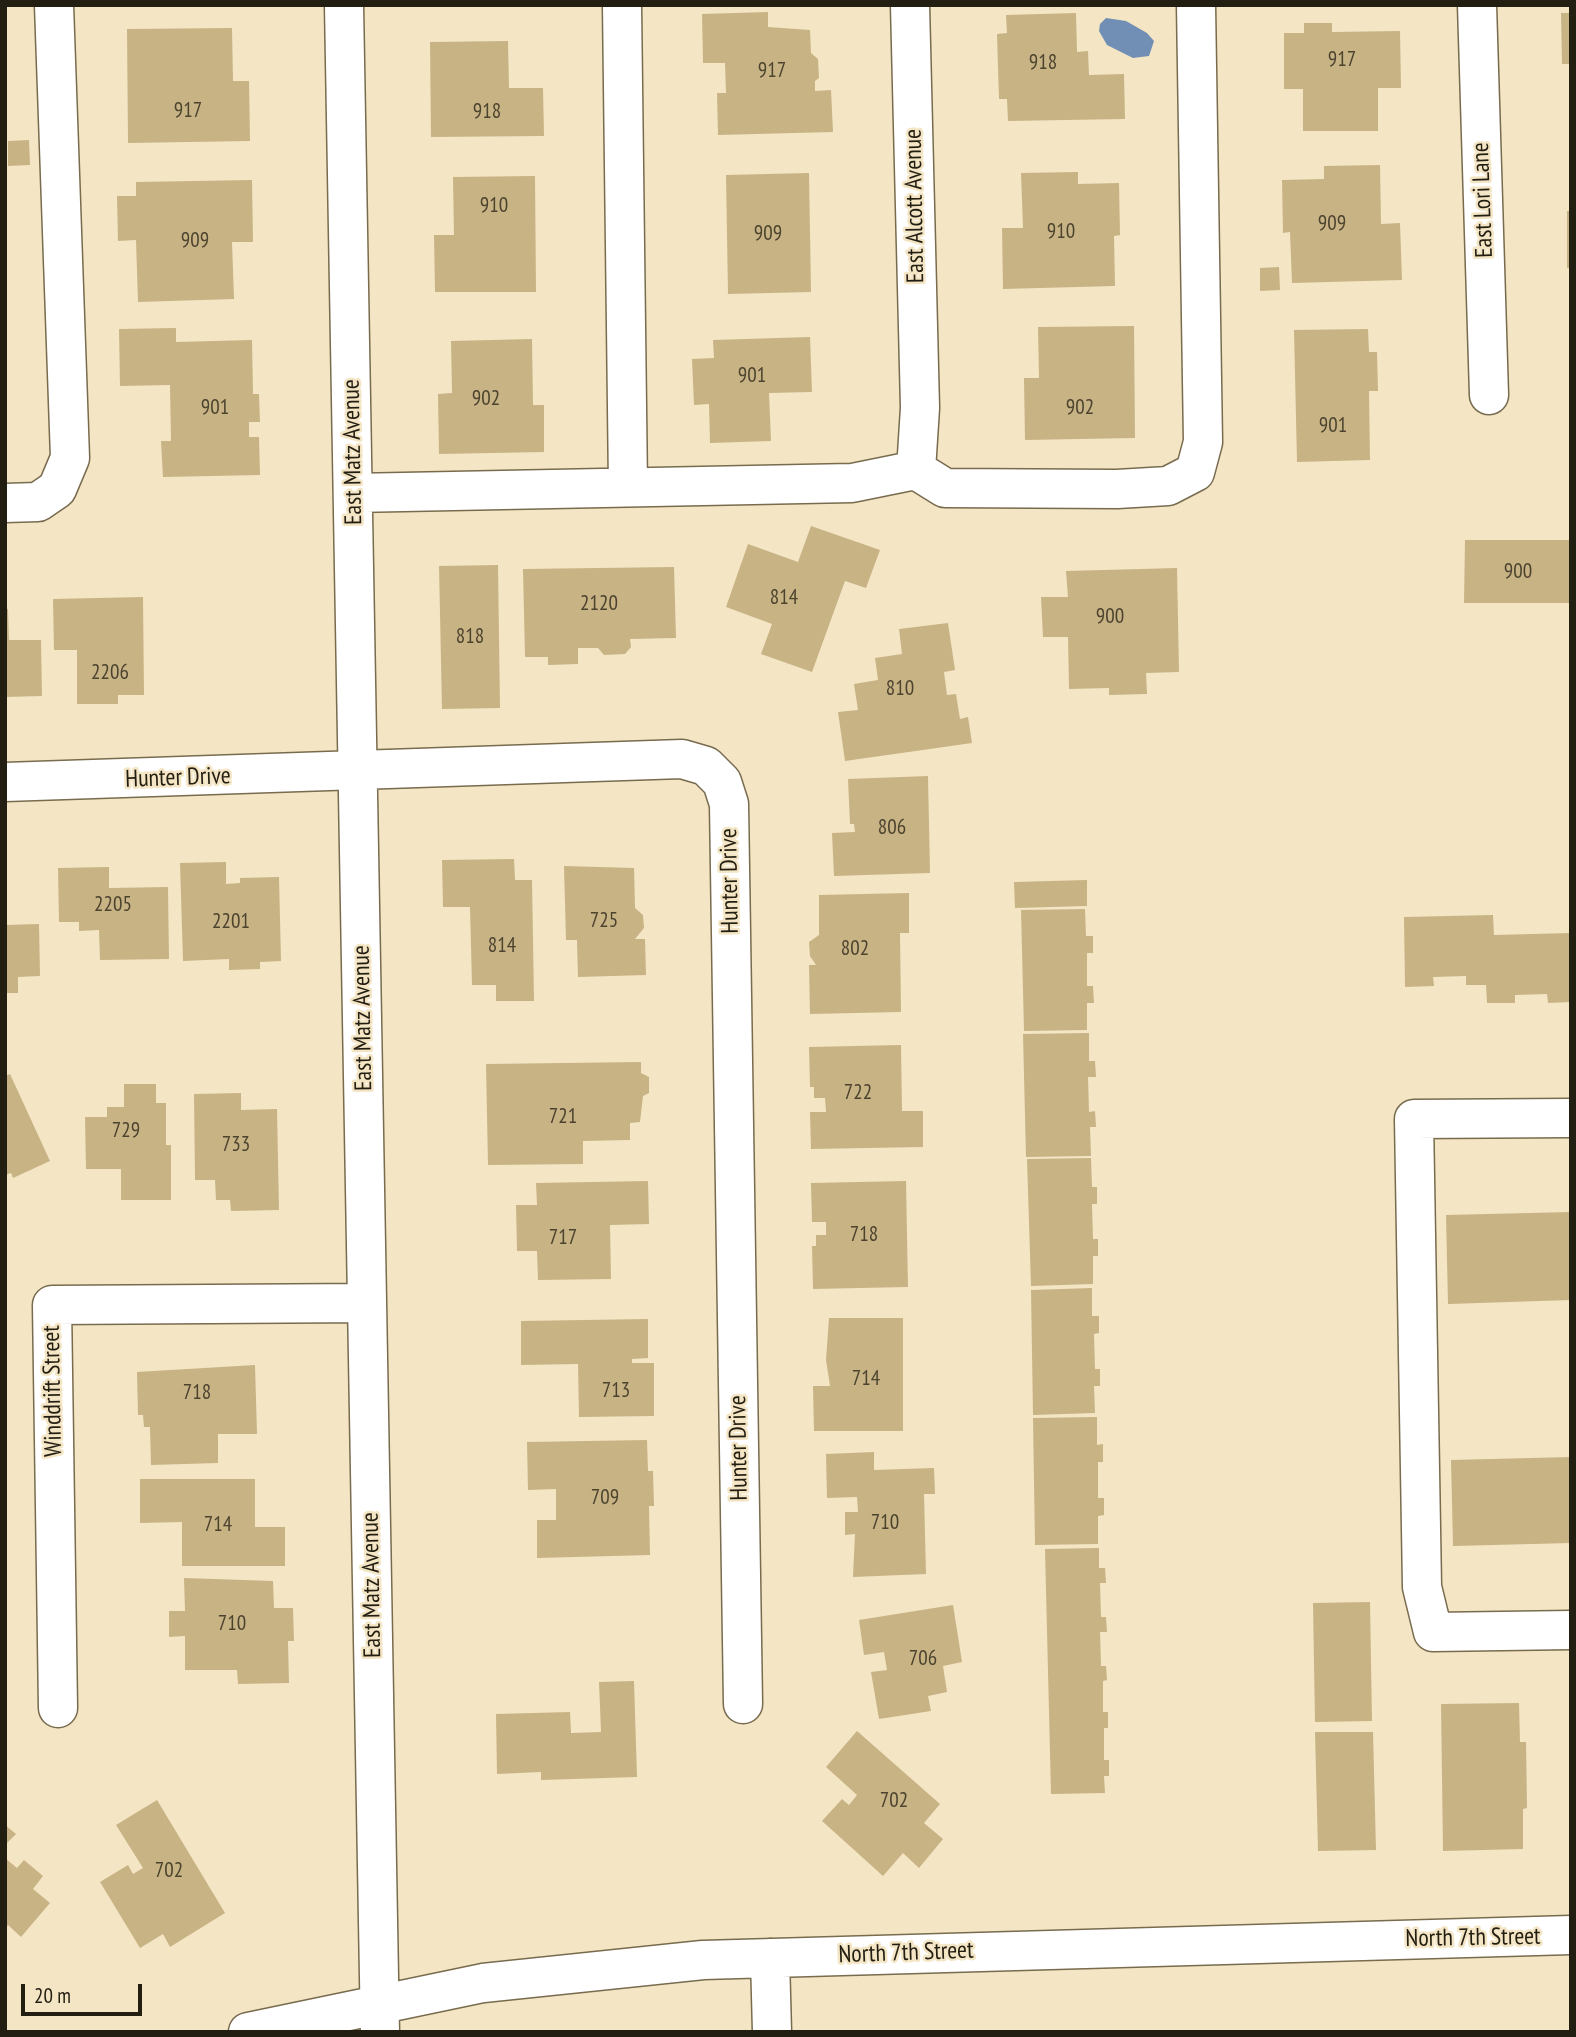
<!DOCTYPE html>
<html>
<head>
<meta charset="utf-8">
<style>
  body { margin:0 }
  #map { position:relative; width:1576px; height:2037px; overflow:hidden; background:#f4e5c5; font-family:"PT Sans Narrow",sans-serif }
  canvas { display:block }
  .frame { position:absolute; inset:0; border:7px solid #231e12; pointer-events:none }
  .scale { position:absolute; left:21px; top:1984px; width:121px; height:32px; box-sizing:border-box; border:4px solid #231e12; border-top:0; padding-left:9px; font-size:21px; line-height:24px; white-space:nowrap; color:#231e12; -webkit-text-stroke:5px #f4e5c5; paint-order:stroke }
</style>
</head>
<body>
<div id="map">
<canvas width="1576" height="2037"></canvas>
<div class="frame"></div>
<div class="scale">20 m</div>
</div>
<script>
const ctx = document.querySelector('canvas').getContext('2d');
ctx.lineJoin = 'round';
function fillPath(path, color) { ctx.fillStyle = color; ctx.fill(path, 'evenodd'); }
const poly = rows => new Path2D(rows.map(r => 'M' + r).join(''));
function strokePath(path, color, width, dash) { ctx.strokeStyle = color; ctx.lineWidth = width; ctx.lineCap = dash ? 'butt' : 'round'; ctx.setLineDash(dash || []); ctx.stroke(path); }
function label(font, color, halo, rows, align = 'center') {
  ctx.font = font + ' "PT Sans Narrow",sans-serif'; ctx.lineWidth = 5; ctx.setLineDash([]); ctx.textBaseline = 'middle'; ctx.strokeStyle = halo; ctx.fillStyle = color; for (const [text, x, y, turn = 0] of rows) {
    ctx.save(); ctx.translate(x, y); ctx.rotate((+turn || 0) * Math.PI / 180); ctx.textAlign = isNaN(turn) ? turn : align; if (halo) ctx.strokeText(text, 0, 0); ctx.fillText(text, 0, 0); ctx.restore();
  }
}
fillPath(poly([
  [1106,18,1126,21,1147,33,1154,41,1149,56,1133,58,1107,45,1099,31,1100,24]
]), '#718fb4');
fillPath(poly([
  [768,12,768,27,810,30,811,53,818,59,819,78,815,81,815,91,831,90,833,132,718,135,717,93,726,93,725,63,703,63,702,14],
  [1076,13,1077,52,1088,51,1089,75,1124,74,1125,119,1008,121,1007,99,999,99,997,34,1007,33,1006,15],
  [1561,13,1571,13,1571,64,1562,64],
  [1304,23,1332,23,1332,32,1400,31,1401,88,1378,88,1378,131,1303,131,1303,89,1284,89,1284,33,1304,33],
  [232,28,233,81,249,81,250,141,128,143,127,29],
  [508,41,509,88,543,88,544,136,431,137,430,42],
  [29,140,30,165,8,166,8,141],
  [1380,165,1381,224,1400,223,1402,280,1292,283,1290,232,1283,233,1282,180,1324,179,1324,166],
  [1078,172,1078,184,1119,183,1120,235,1114,236,1115,286,1003,289,1002,228,1023,228,1021,173],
  [809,173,811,292,728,294,726,175],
  [535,176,536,292,435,292,434,235,454,235,453,177],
  [252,180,253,242,232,242,234,299,138,302,136,240,118,241,117,196,136,196,136,182],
  [1567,211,1571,211,1571,268,1567,268],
  [1279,267,1280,290,1260,291,1260,268],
  [1134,326,1135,438,1025,440,1024,378,1039,378,1038,327],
  [176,328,176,342,252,340,253,394,259,394,260,422,249,422,249,437,259,437,260,475,163,477,161,441,171,441,170,385,120,386,119,329],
  [1368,329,1369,352,1377,352,1378,391,1369,391,1370,460,1297,462,1294,330],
  [810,337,812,392,769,393,771,441,710,443,709,404,694,405,692,359,714,358,713,340],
  [532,339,533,405,544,405,544,452,439,454,438,394,452,393,451,341],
  [811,526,880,550,866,588,845,581,812,672,761,654,772,624,726,607,748,544,798,562],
  [1465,540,1571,540,1571,603,1464,603],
  [498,565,500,708,442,709,439,566],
  [674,567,676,638,630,639,631,647,625,654,604,655,598,648,578,648,578,664,548,665,548,657,525,657,523,569],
  [1177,568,1179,672,1146,673,1147,694,1109,695,1109,688,1069,689,1068,637,1043,637,1041,597,1068,597,1066,571],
  [143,597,144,695,118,695,118,704,77,704,77,650,54,650,53,599],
  [5,609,8,609,9,640,41,640,42,696,5,697],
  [948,623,955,670,944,672,947,695,956,694,960,719,968,717,972,743,845,761,838,712,858,710,854,684,878,680,875,658,902,654,899,629],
  [928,776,930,873,834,876,832,833,855,832,854,824,850,824,848,779],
  [514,859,515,880,532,880,534,1001,496,1001,496,985,472,985,470,907,443,907,442,860],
  [226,862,226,884,240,883,240,878,279,877,281,961,260,962,260,969,229,970,229,959,183,961,180,863],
  [564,866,634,868,635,908,643,915,644,928,635,939,645,939,646,975,578,977,577,940,566,940],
  [109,867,109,888,168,887,169,959,100,960,99,930,79,931,79,922,59,922,58,868],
  [1087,880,1087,906,1015,908,1014,882],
  [909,893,909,933,900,933,901,1012,810,1014,809,965,816,965,810,956,809,942,819,935,819,895],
  [1085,909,1086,936,1093,936,1093,953,1087,953,1087,986,1093,986,1094,1003,1087,1003,1087,1030,1024,1031,1021,910],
  [1493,915,1494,935,1571,933,1571,1002,1548,1003,1547,994,1515,995,1515,1003,1487,1003,1486,985,1466,985,1466,976,1433,977,1434,986,1405,987,1404,917],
  [39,924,40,976,18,977,18,993,5,993,5,925],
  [1089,1033,1089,1061,1095,1061,1096,1077,1088,1077,1089,1112,1095,1111,1096,1127,1090,1127,1091,1156,1026,1157,1023,1034],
  [901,1045,902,1111,923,1111,923,1147,811,1149,810,1112,826,1112,825,1098,814,1098,814,1087,810,1087,809,1047],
  [641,1062,641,1073,649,1077,649,1093,643,1096,640,1122,630,1123,630,1140,583,1141,583,1164,488,1165,486,1064],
  [10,1074,50,1161,13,1178,11,1173,5,1175,5,1076],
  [124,1084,156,1084,156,1103,166,1103,166,1145,171,1145,171,1200,121,1200,121,1169,86,1169,85,1117,107,1117,107,1107,124,1107],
  [241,1093,241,1110,277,1109,279,1210,231,1211,230,1200,216,1200,215,1180,195,1180,194,1094],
  [1091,1158,1092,1187,1097,1187,1097,1204,1092,1204,1093,1239,1098,1239,1098,1256,1093,1256,1093,1284,1031,1286,1027,1159],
  [648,1181,649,1224,610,1225,611,1279,538,1280,537,1251,517,1251,516,1205,537,1205,536,1183],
  [906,1181,908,1287,813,1289,812,1246,816,1246,816,1235,826,1235,826,1222,812,1222,811,1183],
  [1571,1212,1571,1300,1448,1304,1446,1215],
  [1092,1288,1092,1316,1099,1316,1099,1333,1094,1334,1095,1369,1100,1369,1100,1386,1094,1386,1095,1413,1033,1415,1031,1290],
  [829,1318,903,1318,903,1431,814,1431,813,1386,830,1386,826,1360],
  [648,1319,648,1358,632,1359,632,1363,654,1363,654,1416,579,1417,578,1364,521,1365,521,1321],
  [255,1365,257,1434,218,1434,218,1463,151,1465,150,1427,144,1427,143,1415,138,1415,137,1372],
  [1097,1417,1097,1445,1103,1444,1103,1462,1098,1462,1098,1498,1104,1498,1104,1515,1098,1516,1098,1544,1035,1545,1033,1418],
  [647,1440,648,1471,653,1471,654,1506,649,1506,650,1555,537,1558,537,1520,556,1520,556,1489,528,1490,527,1442],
  [874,1452,874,1470,934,1468,935,1494,924,1494,926,1574,853,1577,855,1534,845,1535,845,1512,858,1512,857,1497,827,1498,826,1454],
  [1571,1457,1571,1543,1453,1546,1451,1460],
  [140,1479,255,1479,255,1527,285,1527,285,1566,182,1566,182,1522,140,1523],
  [1099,1548,1099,1568,1105,1568,1106,1583,1100,1583,1101,1617,1106,1617,1107,1632,1100,1632,1101,1666,1106,1666,1107,1680,1103,1681,1103,1712,1108,1712,1108,1728,1104,1728,1104,1760,1109,1760,1109,1776,1104,1776,1105,1793,1051,1794,1045,1549],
  [184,1578,273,1581,274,1608,293,1608,294,1641,288,1641,289,1683,238,1684,237,1670,185,1670,185,1636,169,1637,169,1611,185,1611],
  [1370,1602,1372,1721,1315,1722,1313,1603],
  [953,1605,962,1662,943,1666,947,1692,928,1696,931,1711,879,1719,871,1672,887,1670,884,1652,864,1655,859,1620],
  [634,1681,637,1777,541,1780,541,1772,497,1774,496,1714,570,1712,571,1733,601,1732,599,1682],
  [1519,1703,1520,1742,1526,1742,1527,1808,1523,1809,1523,1849,1443,1851,1441,1704],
  [857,1731,940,1804,924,1823,943,1839,919,1868,903,1853,883,1876,822,1821,842,1799,849,1805,857,1795,826,1767],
  [1315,1732,1373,1732,1376,1850,1318,1851],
  [157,1800,225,1913,170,1947,163,1934,140,1948,100,1882,128,1865,133,1874,143,1868,116,1825],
  [5,1825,16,1834,5,1845],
  [5,1858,17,1868,24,1860,43,1876,33,1889,50,1903,21,1937,8,1925,5,1929]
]), '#c8b385');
const minor = poly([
  [344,5,380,2032],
  [622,5,628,487],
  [910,5,920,408,916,470,945,488,1117,489,1168,486,1195,472,1203,442,1196,5],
  [1477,5,1489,395],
  [353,493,852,483,916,470],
  [5,503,38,502,57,489,70,458,54,5],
  [5,782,682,759,706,766,722,782,729,804,743,1704],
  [1571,1118,1414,1119,1422,1587,1433,1632,1571,1630],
  [58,1708,52,1305,367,1303],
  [770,1958,772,2032],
  [248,2032,483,1983,703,1960,1571,1935]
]);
strokePath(minor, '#786b4e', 41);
strokePath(minor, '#fff', 38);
label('21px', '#4c432f', null, [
  ["917",1342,60],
  ["918",1043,63],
  ["917",772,71],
  ["917",188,111],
  ["918",487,112],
  ["910",494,206],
  ["909",1332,224],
  ["910",1061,232],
  ["909",768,234],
  ["909",195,241],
  ["901",752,376],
  ["902",486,399],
  ["901",215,408],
  ["902",1080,408],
  ["901",1333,426],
  ["900",1518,572],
  ["814",784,598],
  ["2120",599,604],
  ["900",1110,617],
  ["818",470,637],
  ["2206",110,673],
  ["810",900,689],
  ["806",892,828],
  ["2205",113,905],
  ["725",604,921],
  ["2201",231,922],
  ["814",502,946],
  ["802",855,949],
  ["722",858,1093],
  ["721",563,1117],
  ["729",126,1131],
  ["733",236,1145],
  ["718",864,1235],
  ["717",563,1238],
  ["714",866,1379],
  ["713",616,1391],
  ["718",197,1393],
  ["709",605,1498],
  ["710",885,1523],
  ["714",218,1525],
  ["710",232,1624],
  ["706",923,1659],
  ["702",894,1801],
  ["702",169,1871]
]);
label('24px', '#231e12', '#f4e5c5', [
  ["East Lori Lane",1483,200,-92],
  ["East Alcott Avenue",915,206,-91],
  ["East Matz Avenue",353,452,-91],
  ["Hunter Drive",178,778,-2],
  ["Hunter Drive",730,881,-91],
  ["East Matz Avenue",363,1018,-91],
  ["Winddrift Street",53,1391,-91],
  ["Hunter Drive",739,1448,-91],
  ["East Matz Avenue",372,1585,-91],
  ["North 7th Street",1473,1938,-1],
  ["North 7th Street",906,1953,-2]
]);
</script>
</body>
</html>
